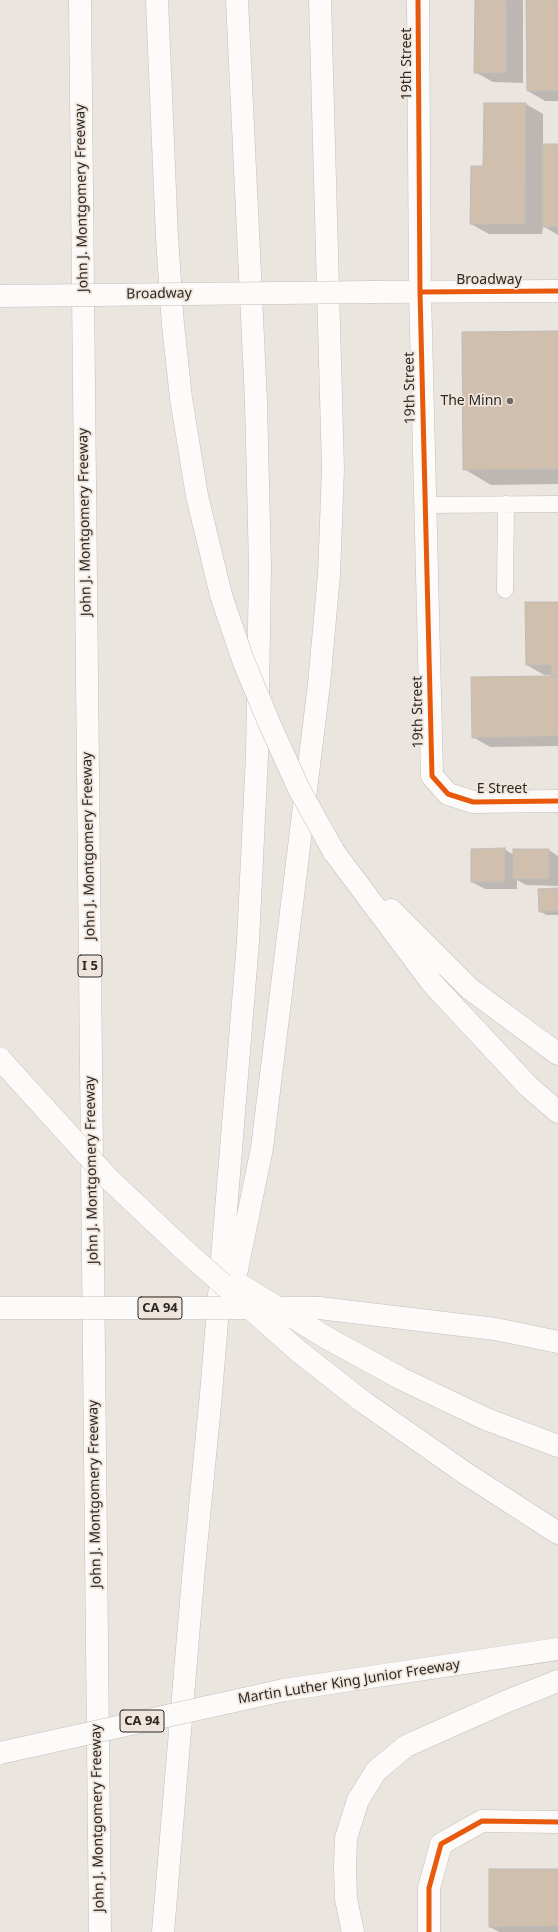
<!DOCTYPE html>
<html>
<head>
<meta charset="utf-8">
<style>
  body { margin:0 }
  canvas { display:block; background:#ebe5e0 }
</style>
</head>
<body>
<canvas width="558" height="1932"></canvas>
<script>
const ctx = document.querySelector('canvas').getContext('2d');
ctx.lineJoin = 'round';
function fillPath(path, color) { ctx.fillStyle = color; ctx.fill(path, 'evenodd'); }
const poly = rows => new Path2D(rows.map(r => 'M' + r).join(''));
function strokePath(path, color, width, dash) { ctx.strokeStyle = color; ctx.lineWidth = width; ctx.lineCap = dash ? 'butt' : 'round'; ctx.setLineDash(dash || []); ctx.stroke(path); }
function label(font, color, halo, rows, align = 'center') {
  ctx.font = font + ' "Noto Sans",sans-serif'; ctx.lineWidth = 3.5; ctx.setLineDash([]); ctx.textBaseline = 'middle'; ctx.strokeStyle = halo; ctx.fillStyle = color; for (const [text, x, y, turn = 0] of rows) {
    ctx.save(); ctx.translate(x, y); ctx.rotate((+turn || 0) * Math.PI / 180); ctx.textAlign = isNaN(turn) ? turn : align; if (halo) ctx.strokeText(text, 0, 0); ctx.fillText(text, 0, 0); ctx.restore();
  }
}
fillPath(poly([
  [476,0,523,0,523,83,493,82,475,72],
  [527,0,558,0,558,101,545,101,528,91],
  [526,104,543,114,543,145,558,145,558,235,543,226,542,234,489,234,471,224,484,167],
  [558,332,558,484,491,485,464,469],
  [558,603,558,746,490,747,473,737,552,677,552,675,544,675,527,665],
  [504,849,514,855,549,850,558,856,558,886,526,885,517,880,517,889,485,889,472,882],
  [558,889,558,915,546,915,540,911],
  [558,1870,558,1932,499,1932,490,1927]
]), '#0003');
const building = poly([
  [475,0,506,0,506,73,474,73,475,0],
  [526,0,558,0,558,91,527,91,526,0],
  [484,103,526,103,525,224,470,224,471,166,483,166,484,103],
  [542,144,558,144,558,227,542,227,542,144],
  [558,331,558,469,463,470,462,332,558,331],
  [525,602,558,602,558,676,551,676,551,665,526,665,525,602],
  [551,676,558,676,558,736,472,738,471,677,551,676],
  [505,848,505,882,471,882,471,849,505,848],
  [513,849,549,849,549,879,513,879,513,849],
  [558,888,558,911,539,912,538,889,558,888],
  [489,1869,558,1869,558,1926,489,1927,489,1869]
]);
fillPath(building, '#d0bfad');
strokePath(building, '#c0bcb8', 1);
const lane = poly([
  [425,505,558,504],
  [505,590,506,504]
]);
const street = poly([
  [418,0,420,292,432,776,448,794,473,802,558,801]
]);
const secondary = poly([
  [429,1932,429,1888,441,1844,482,1821,558,1822]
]);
const primary = poly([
  [372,292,558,291]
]);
const highway = poly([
  [80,0,100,1932],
  [157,0,167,238,173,325,181,398,197,496,221,595],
  [334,852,432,983,528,1086,558,1112],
  [391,910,470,989,558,1054],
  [230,1303,262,1148,319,684,329,575,333,469,320,0],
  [319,1308,495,1329,558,1342],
  [486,1419,558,1446],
  [465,1473,558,1533],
  [284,1690,558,1649],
  [163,1932,193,1578,211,1394,248,941,257,756,260,567,256,401,237,0],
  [353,1932,346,1899,345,1867,346,1838,358,1800,376,1771,406,1746,505,1702,558,1681]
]);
strokePath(lane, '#c3bfbc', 17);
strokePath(street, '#c3bfbc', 23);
strokePath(secondary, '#c3bfbc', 23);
strokePath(primary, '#c3bfbc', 23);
strokePath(highway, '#c3bfbc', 23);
strokePath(lane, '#fcfbfa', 16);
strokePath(street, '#fcfbfa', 22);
strokePath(secondary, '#fcfbfa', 22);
strokePath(primary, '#fcfbfa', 22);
strokePath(highway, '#fcfbfa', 22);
const primaryBridge = poly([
  [0,296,372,292]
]);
const highwayBridge = poly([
  [221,595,243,660,270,725,299,789,334,852],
  [0,1059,108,1178,181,1247,297,1350,362,1401,465,1473],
  [239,1284,327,1338,402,1379,486,1419],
  [0,1308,319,1308],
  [0,1753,284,1690]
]);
strokePath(primaryBridge, '#c3bfbc', 23, []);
strokePath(highwayBridge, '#c3bfbc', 23, []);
strokePath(primaryBridge, '#fcfbfa', 22);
strokePath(highwayBridge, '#fcfbfa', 22);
strokePath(poly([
  [418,0,420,292,432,776,448,794,473,802,558,801],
  [420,292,558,291],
  [429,1932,429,1888,441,1844,482,1821,558,1822]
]), '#e8590c', 5);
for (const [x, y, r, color] of [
  [510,401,4,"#6e6a66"]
]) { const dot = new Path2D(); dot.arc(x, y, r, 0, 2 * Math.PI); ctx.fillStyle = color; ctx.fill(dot); strokePath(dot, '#efe5dc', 1.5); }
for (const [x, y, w] of [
  [90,966,24],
  [160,1308,44],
  [142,1721,44]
]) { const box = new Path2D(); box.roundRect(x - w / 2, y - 11, w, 22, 3); ctx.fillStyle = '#efe5dc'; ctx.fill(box); strokePath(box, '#2b2724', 1); }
label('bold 13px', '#2b2724', null, [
  ["I 5",90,966],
  ["CA 94",160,1308],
  ["CA 94",142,1721]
]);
label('14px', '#2b2724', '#efe5dc', [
  ["19th Street",407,64,-90],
  ["John J. Montgomery Freeway",82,198,-91],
  ["Broadway",489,280],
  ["Broadway",159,294,-1],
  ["19th Street",410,388,-91],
  ["John J. Montgomery Freeway",85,522,-91],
  ["19th Street",418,712,-91],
  ["E Street",502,789],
  ["John J. Montgomery Freeway",89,846,-91],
  ["John J. Montgomery Freeway",92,1170,-91],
  ["John J. Montgomery Freeway",95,1494,-91],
  ["Martin Luther King Junior Freeway",349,1682,-9],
  ["John J. Montgomery Freeway",98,1818,-91]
]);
label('14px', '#2b2724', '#efe5dc', [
  ["The Minn",502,401]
], 'right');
</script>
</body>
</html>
